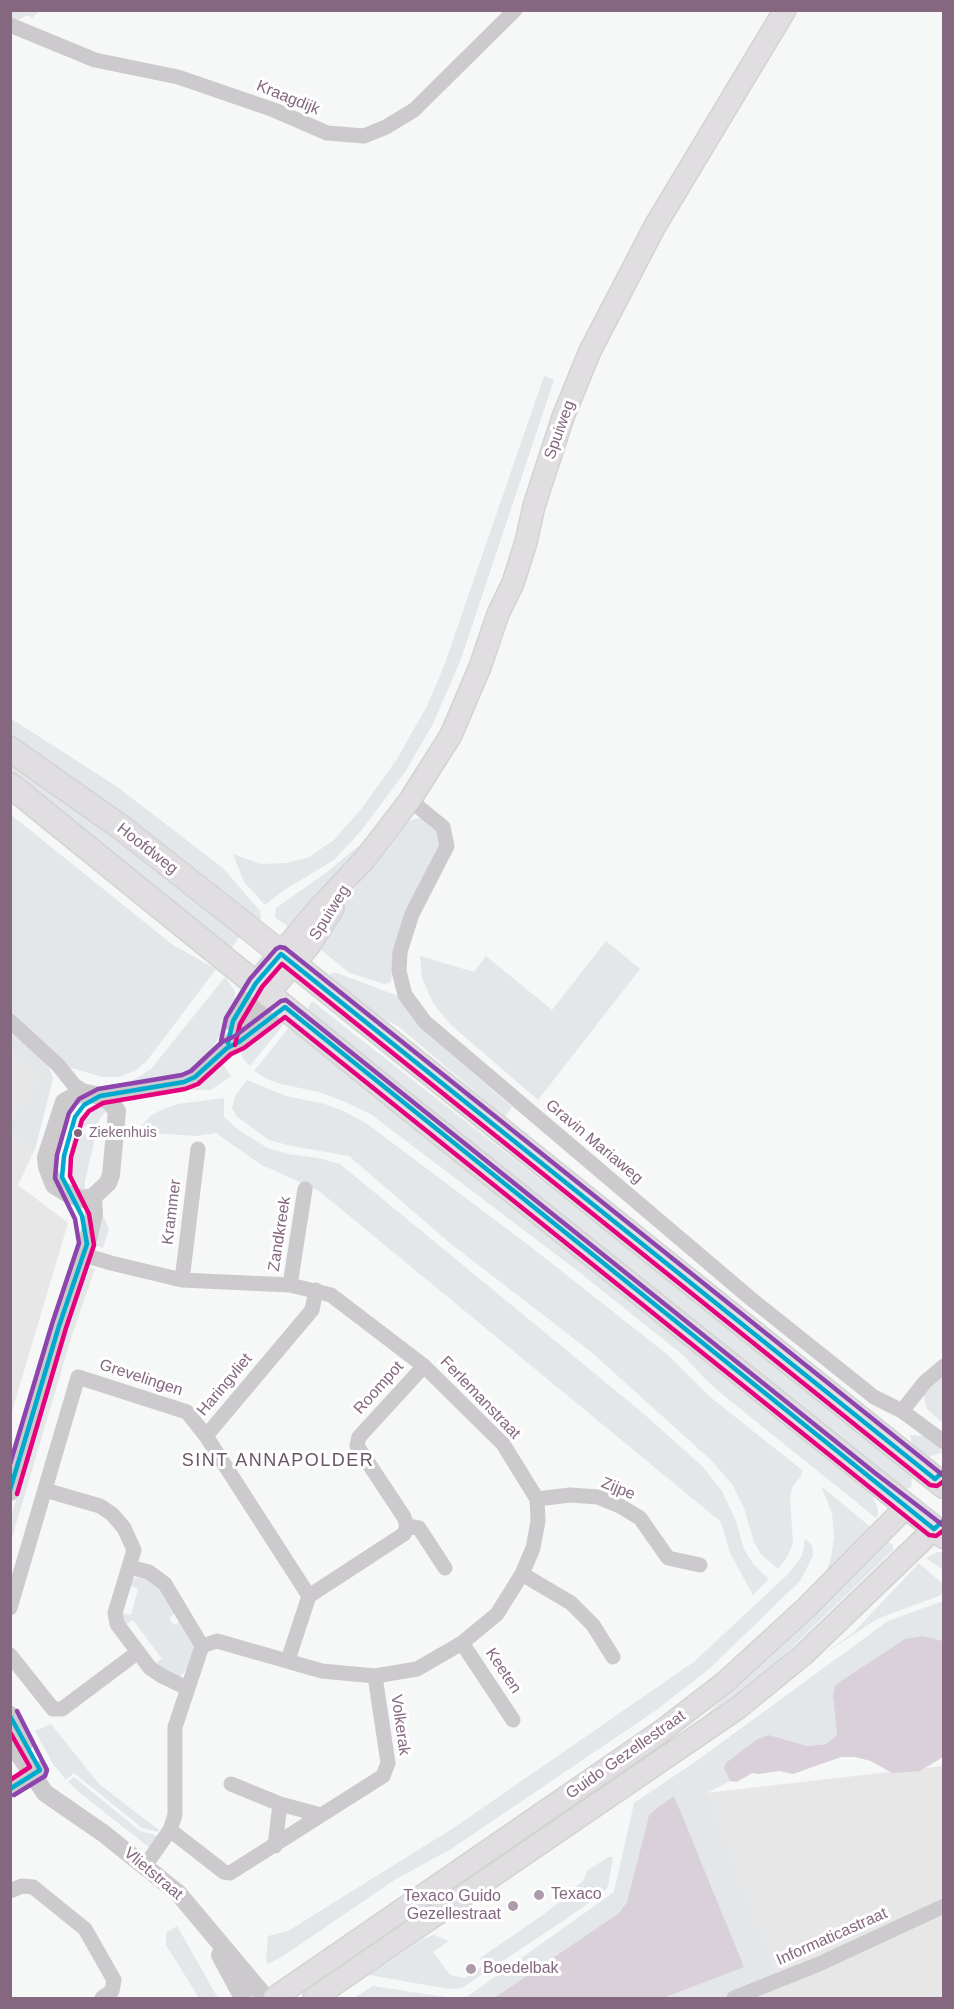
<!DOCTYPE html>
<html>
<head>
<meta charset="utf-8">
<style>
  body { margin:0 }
  #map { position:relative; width:954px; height:2009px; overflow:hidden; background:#f6f7f7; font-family:Helvetica,sans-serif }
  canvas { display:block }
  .frame { position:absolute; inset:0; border:12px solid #856880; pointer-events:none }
</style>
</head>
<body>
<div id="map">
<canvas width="954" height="2009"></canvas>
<div class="frame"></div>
</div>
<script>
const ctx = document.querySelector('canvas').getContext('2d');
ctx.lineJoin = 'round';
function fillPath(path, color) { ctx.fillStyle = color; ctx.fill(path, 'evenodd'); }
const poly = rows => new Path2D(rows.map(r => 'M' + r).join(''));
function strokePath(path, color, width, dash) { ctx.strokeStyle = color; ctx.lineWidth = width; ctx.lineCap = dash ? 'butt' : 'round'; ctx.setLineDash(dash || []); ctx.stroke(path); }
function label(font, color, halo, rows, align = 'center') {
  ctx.font = font + ' Helvetica,sans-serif'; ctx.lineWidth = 6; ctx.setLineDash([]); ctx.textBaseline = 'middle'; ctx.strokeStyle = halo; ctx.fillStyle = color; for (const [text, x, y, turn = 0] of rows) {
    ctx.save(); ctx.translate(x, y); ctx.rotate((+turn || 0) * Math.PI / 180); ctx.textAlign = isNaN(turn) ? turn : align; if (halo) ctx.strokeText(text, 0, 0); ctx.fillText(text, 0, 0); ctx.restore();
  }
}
fillPath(poly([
  [11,915,47,1063,53,1078,35,1149,18,1185,68,1223,11,1415],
  [943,1766,943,1998,665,1998,678,1796]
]), '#e8e7e8');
fillPath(poly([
  [10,11,40,11,32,18,27,15,18,20,11,18],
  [544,376,554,380,461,659,433,724,405,772,361,831,334,860,284,890,265,905,244,882,233,854,261,864,287,863,309,857,334,840,362,808,397,759,427,706,444,666],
  [10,718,116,786,223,868,260,911,261,918,255,924,166,852,114,807,49,760,11,737],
  [10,760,76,804,241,934,231,949,11,774],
  [10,814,173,945,216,969,146,1062,135,1071,119,1077,102,1077,65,1066,11,1015],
  [417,818,426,819,433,824,441,840,437,852,393,954,391,982,384,984,350,973,317,947,332,919,399,830,410,821],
  [367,839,304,916,290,928,275,917,276,908,327,872],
  [606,941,640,969,538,1100,451,1025,433,1003,422,978,420,956,474,972,486,956,552,1010],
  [334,972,401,997,428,1034,512,1107,505,1117,398,1026,384,1019,328,976],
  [225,977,235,991,235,1003,232,1014,201,1068,127,1088,130,1082,151,1069],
  [312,1001,903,1464,912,1477,911,1487,906,1489,897,1484,848,1443,583,1236,307,1011],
  [276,1019,287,1020,250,1066,243,1059,239,1047],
  [293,1022,576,1256,872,1496,877,1506,878,1513,876,1518,722,1394,704,1378,683,1355,579,1272,372,1115,343,1101,319,1092,281,1084,267,1079,254,1071],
  [10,1032,47,1063,53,1078,35,1149,11,1133,11,1124,43,1078,11,1052],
  [222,1063,231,1076,211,1090,188,1090,207,1077],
  [247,1080,286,1096,325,1104,343,1111,366,1123,531,1247,668,1355,709,1396,802,1470,801,1476,793,1486,790,1497,793,1544,786,1559,778,1569,761,1554,754,1542,744,1508,732,1484,711,1460,590,1351,451,1244,349,1156,291,1146,269,1140,236,1116,232,1108,235,1096],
  [224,1098,224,1117,240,1131,268,1148,288,1154,318,1158,340,1164,644,1414,702,1466,722,1491,736,1521,744,1549,754,1565,769,1579,753,1595,730,1553,721,1522,319,1191,260,1164,216,1133,197,1136,150,1133,141,1127,150,1116,161,1110,178,1104],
  [101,1103,109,1108,101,1117,95,1129,76,1124,81,1115,87,1110],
  [74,1132,94,1136,95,1138,85,1181,85,1191,75,1189,68,1175,68,1162],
  [104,1217,109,1229,103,1248,90,1244,96,1218],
  [84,1266,95,1269,72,1335,11,1541,11,1517],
  [943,1376,943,1423,928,1410,925,1404,924,1394],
  [910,1435,928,1436,943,1452,926,1458,914,1453],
  [821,1486,873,1529,823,1578,831,1559,834,1536,832,1513],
  [805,1539,812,1545,813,1556,800,1581,709,1669,655,1711,451,1849,396,1879,283,1956,268,1964,266,1961,268,1936,288,1931,455,1827,695,1661,787,1575,802,1556],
  [887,1541,893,1545,893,1550,787,1652,740,1692,703,1718],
  [937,1552,943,1552,943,1570,926,1558],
  [919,1563,943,1584,943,1591,941,1595,877,1619,824,1654,854,1632],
  [140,1577,148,1578,158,1584,167,1598,174,1614,169,1618,174,1625,179,1622,194,1648,186,1670,180,1677,153,1665,162,1659,133,1620,124,1626,120,1612,131,1615,138,1589,128,1585,133,1579],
  [943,1601,943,1641,923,1636,833,1697,837,1735,826,1744,809,1746,769,1735,724,1768,730,1781,707,1793,777,1974,716,1998,663,1998,743,1967,674,1796,658,1807,649,1815,627,1902,619,1913,494,1998,459,1998,468,1996,614,1892,634,1803,695,1762,888,1621],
  [51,1724,99,1784,159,1830,158,1832,142,1828,74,1773,66,1780,53,1764,35,1731],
  [74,1777,140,1831,159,1836,150,1848,81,1794,68,1782],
  [608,1857,613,1857,608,1886,604,1892,566,1919,462,1988,449,1989,369,1975,423,1939,434,1935,449,1941,433,1952,450,1975,465,1978,484,1965,480,1958,540,1917,565,1898,569,1892,584,1880,587,1871],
  [177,1926,218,1998,199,1998,166,1945,166,1933],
  [373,1986,452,1998,354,1998]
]), '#e3e7e9');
fillPath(poly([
  [923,1636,943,1641,943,1757,920,1771,892,1773,871,1761,855,1757,841,1757,793,1774,779,1771,759,1774,752,1773,737,1782,730,1781,724,1768,726,1763,756,1740,769,1735,808,1746,826,1744,837,1735,833,1697,835,1685,905,1639],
  [674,1796,744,1967,663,1998,494,1998,619,1913,627,1902,649,1815,658,1807]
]), '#d9d0da');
const secondary = poly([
  [256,983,319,908,364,860,410,800,451,735,480,667,498,614,513,583,526,542,534,506,563,417,590,351,655,226,785,10],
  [269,993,309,946,333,908],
  [274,1998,659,1733,724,1683,807,1607,907,1506],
  [314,1998,738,1708,803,1655,934,1529]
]);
const primary = poly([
  [10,749,122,828,254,932,944,1486],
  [10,785,410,1109,944,1536]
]);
strokePath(secondary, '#d4d3d4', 24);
strokePath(primary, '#d4d3d4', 27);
strokePath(poly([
  [10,25,95,60,178,77,274,110,327,133,364,136,386,127,414,110,515,10],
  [410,800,443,827,447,846,412,914,400,952,399,971,405,995,425,1022,750,1298,874,1397,902,1411,944,1442],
  [10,1021,58,1065,74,1085,86,1093],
  [84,1255,111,1263,182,1280,290,1285,331,1295,424,1366,503,1444,537,1499,538,1521,533,1548,522,1574,497,1614,462,1643,417,1669,375,1676,322,1671,217,1641,202,1646,175,1727,175,1815,170,1830,145,1866],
  [182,1280,198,1149],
  [290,1285,305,1189],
  [902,1411,925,1382,944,1366],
  [45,1490,100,1506,112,1514,124,1528,134,1550,115,1613,117,1624,150,1668,162,1676,187,1688],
  [537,1499,570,1495,598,1497,620,1506,640,1518,668,1558,700,1565],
  [407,1526,419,1528,445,1568],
  [129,1567,149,1572,165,1584,202,1646],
  [522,1574,571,1603,593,1625,613,1657],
  [309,1596,206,1436,312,1310,316,1290],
  [10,1608,78,1377,187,1412,206,1436],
  [462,1643,513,1720],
  [10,1655,53,1709,62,1709,138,1652],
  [288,1660,309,1596,404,1534,407,1526,404,1517,357,1446,359,1437,424,1366],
  [231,1784,280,1804,321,1815],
  [170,1830,224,1872,230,1873,383,1776,388,1763,375,1676],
  [275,1846,280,1804],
  [10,1891,22,1886,33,1887,85,1929,114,1980,112,1991,102,1998],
  [734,1998,819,1964,944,1906]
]), '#cccacc', 15);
strokePath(poly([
  [233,1023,256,983],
  [237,1043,285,1007],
  [86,1093,100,1096,110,1102,117,1111,111,1175,108,1183,93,1197,83,1199,70,1195,54,1185,47,1167,46,1157,64,1102,77,1095,86,1093],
  [100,1096,184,1082,195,1077,227,1048,269,993],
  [10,1492,59,1326,87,1244,94,1214,93,1197],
  [10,1715,25,1742],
  [10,1734,18,1753,45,1793,103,1833,178,1893,266,1998],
  [10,1789,40,1770],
  [220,1955,243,1998]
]), '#cccacc', 18);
strokePath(secondary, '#e0dee0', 21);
strokePath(primary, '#e0dee0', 24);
strokePath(poly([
  [228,1043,233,1021,256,983,281,954,935,1479,944,1471],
  [10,1490,59,1326,87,1244,82,1216,62,1177,64,1156,75,1117,84,1105,100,1096,184,1082,195,1077,227,1048,239,1042,285,1007,934,1529,944,1520],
  [10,1716,40,1770,10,1789]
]), '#00a9ce', 4.5);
strokePath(poly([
  [235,1045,240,1024,262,987,282,964,930,1485,937,1486,944,1481],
  [17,1494,66,1328,94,1245,89,1214,70,1176,71,1157,82,1120,89,1111,103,1103,185,1089,198,1084,231,1054,244,1048,285,1017,929,1535,936,1536,944,1530],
  [10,1732,30,1767,10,1780]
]), '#e5007d', 4.5);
strokePath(poly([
  [221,1041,226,1018,250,979,276,949,280,947,285,948,944,1476],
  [10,1464,52,1324,79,1243,75,1219,55,1178,57,1155,69,1113,79,1099,98,1089,182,1075,191,1071,222,1042,235,1036,281,1001,286,1000,875,1473,944,1526],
  [14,1795,45,1776,47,1770,17,1711]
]), '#8e44ad', 4.5);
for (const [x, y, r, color] of [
  [78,1133,5,"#856880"],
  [539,1895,6,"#ad9aaa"],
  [513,1906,6,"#ad9aaa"],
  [471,1969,6,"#ad9aaa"]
]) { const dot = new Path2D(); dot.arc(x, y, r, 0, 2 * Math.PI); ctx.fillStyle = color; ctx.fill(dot); strokePath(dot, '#fff', 2); }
label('14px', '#856880', '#fff', [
  ["Ziekenhuis",89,1133]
], 'left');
label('16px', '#856880', '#fff', [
  ["Kraagdijk",288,98,22],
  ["Spuiweg",560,430,-70],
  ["Hoofdweg",147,849,38],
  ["Spuiweg",330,913,-58],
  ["Gravin Mariaweg",594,1142,40],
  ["Krammer",172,1212,-83],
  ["Zandkreek",280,1234,-81],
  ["Grevelingen",141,1378,18],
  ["Haringvliet",225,1385,-50],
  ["Roompot",379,1388,-48],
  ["Ferlemanstraat",480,1398,46],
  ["Zijpe",618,1489,22],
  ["Keeten",503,1671,56],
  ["Volkerak",400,1725,82],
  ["Guido Gezellestraat",626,1755,-35],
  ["Vlietstraat",153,1874,40],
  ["Informaticastraat",832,1937,-24]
]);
label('16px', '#856880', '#fff', [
  ["Texaco",551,1895],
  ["Texaco Guido",501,1897,"right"],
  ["Gezellestraat",501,1915,"right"],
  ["Boedelbak",483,1969]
], 'left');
ctx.letterSpacing = '1.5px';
label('18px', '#6b5667', '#fff', [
  ["SINT ANNAPOLDER",278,1461]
]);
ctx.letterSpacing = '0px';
</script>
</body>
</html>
